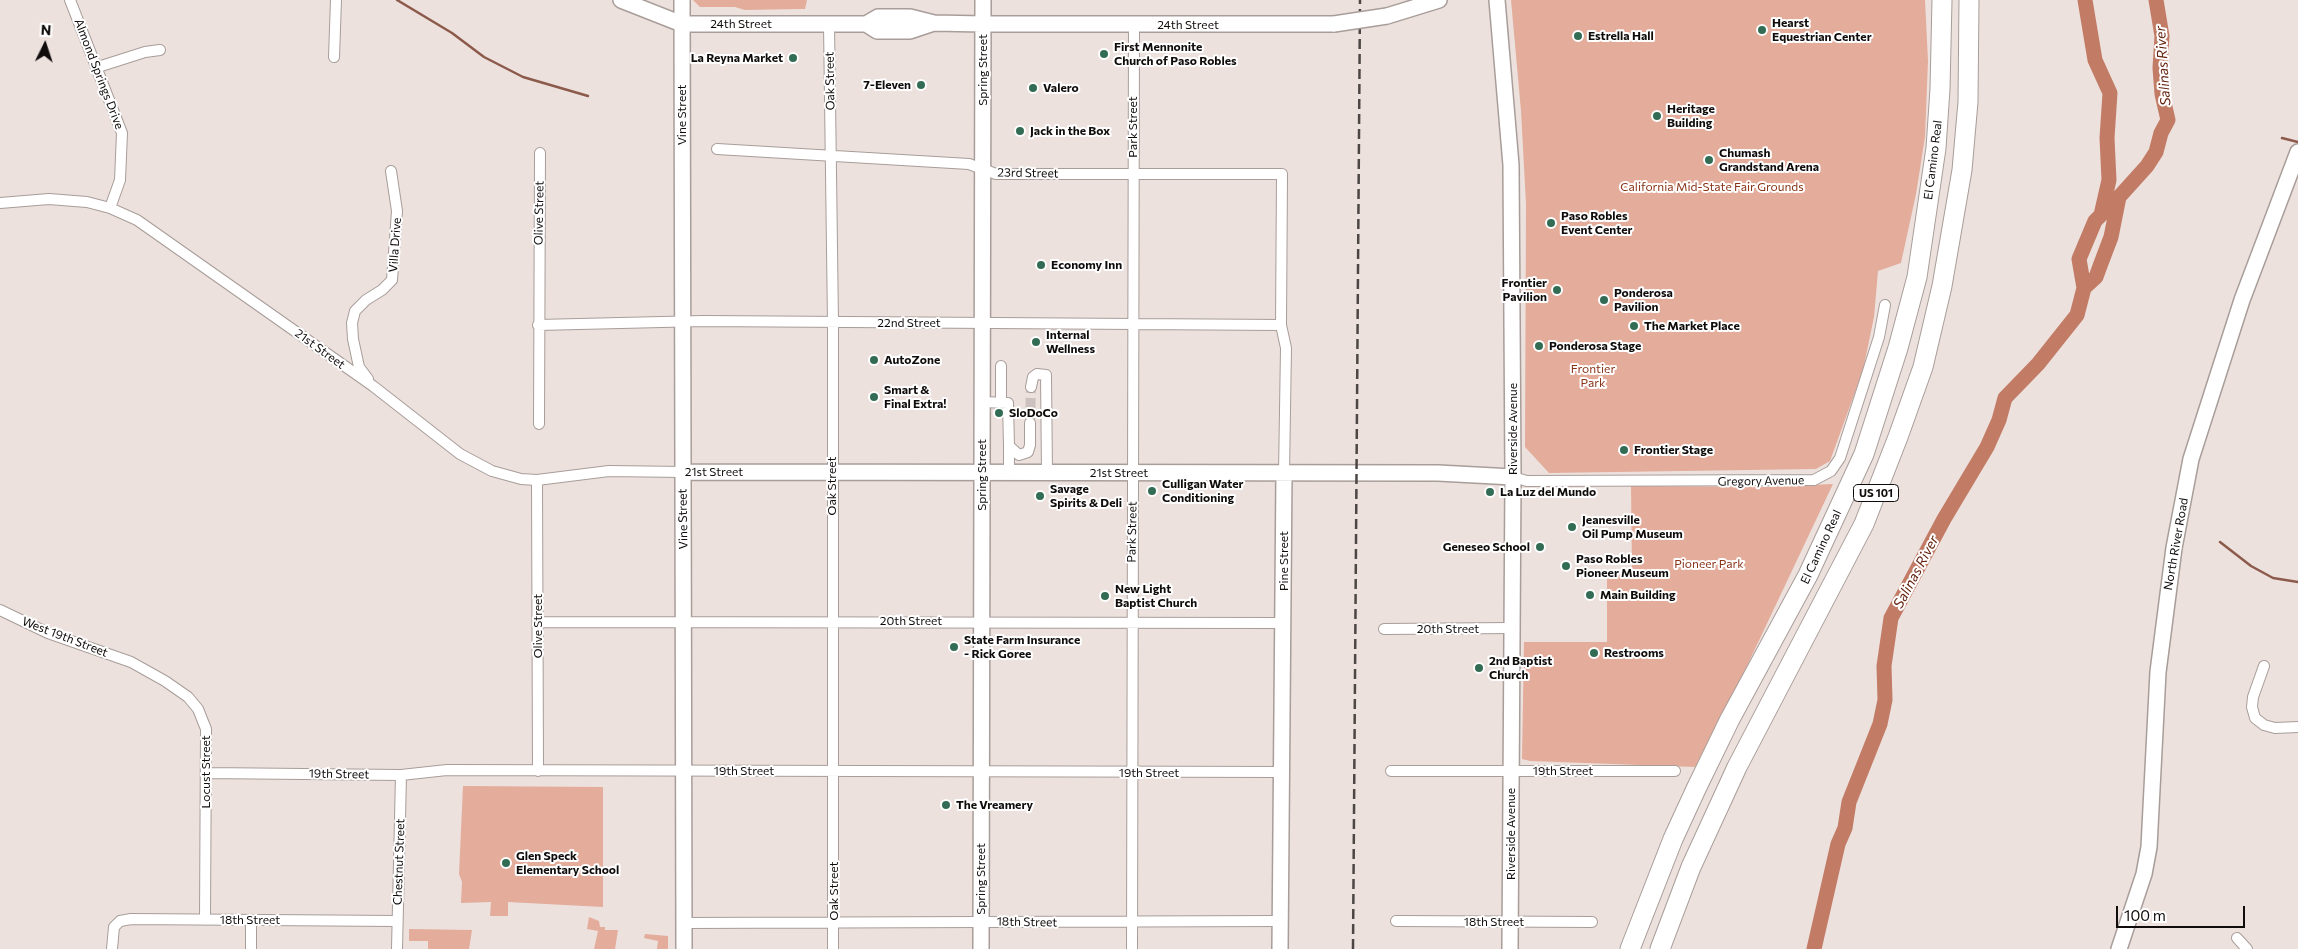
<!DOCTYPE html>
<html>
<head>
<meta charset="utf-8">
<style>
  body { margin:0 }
  #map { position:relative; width:2298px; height:949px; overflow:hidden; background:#ede1de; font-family:Commissioner,sans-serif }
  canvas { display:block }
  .north { position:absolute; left:20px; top:20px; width:50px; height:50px; -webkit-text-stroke:4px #fff; paint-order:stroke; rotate:4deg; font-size:14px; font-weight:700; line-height:20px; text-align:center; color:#0f0c0b }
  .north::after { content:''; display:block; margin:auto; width:18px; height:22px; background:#0f0c0b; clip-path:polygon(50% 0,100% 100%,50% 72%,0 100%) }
  .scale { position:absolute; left:2116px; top:906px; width:129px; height:22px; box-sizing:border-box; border:2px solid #0f0c0b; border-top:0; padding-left:6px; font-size:15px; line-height:18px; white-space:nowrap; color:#0f0c0b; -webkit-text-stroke:4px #fff; paint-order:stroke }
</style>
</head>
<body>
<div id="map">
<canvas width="2298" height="949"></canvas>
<div class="north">N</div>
<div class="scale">100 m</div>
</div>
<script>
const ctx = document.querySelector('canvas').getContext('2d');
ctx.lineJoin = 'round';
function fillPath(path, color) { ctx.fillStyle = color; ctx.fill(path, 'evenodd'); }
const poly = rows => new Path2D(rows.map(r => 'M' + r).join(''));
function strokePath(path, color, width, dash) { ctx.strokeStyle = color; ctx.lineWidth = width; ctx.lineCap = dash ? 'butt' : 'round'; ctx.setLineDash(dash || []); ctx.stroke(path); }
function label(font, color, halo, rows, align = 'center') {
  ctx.font = font + ' Commissioner,sans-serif'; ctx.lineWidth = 4; ctx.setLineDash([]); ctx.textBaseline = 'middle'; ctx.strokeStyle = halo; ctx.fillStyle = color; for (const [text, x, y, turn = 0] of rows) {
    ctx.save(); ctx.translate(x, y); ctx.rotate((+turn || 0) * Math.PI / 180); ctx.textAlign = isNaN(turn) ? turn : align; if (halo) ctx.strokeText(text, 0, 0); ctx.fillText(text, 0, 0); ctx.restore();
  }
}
fillPath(poly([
  [693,0,807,0,805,9,801,9,745,10,735,7,700,7],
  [1511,0,1925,0,1928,61,1925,137,1916,194,1901,263,1878,271,1874,317,1863,370,1830,461,1816,469,1549,473,1525,447,1526,204,1521,111],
  [1833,484,1737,687,1695,767,1530,761,1522,759,1524,642,1607,642,1607,573,1632,572,1631,486,1768,487],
  [463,786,603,787,603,907,508,902,508,916,490,916,491,902,461,903,462,882,459,874],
  [589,917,599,921,600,927,605,927,605,930,618,930,615,949,594,949,598,931,587,929],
  [409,929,472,930,469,949,428,949,428,941,409,941],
  [645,934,668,936,668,949,657,949,658,941,644,938]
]), '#e3ac9b');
strokePath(poly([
  [397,0,452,33,484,57,523,77,588,96],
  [2282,138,2298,142],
  [2220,542,2251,566,2273,578,2298,582]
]), '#8c5a4b', 2.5);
strokePath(poly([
  [2084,288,2096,277,2100,266,2111,237,2119,197,2147,166,2156,152,2161,133,2168,120,2162,94,2160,68,2162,36,2156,0],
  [1814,949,1838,844,1845,828,1849,802,1880,724,1885,700,1884,666,1891,618,1944,519,1987,447,1999,420,2005,398,2038,364,2077,315,2084,288,2079,259,2095,221,2101,215,2109,180,2107,138,2110,93,2095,60,2085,0]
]), '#c27c66', 15);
strokePath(poly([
  [1030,423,1031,387]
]), '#ccc1be', 10, [10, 5]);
const street = poly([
  [70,0,122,133,120,180,110,208],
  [829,24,833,323,833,949],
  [334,57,336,0],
  [98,67,145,52,160,50],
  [717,149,969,164,996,174,1282,174,1281,325,1286,348,1284,473],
  [0,203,49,199,87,202,110,208,137,220,373,386,460,454,492,471,521,479,537,480,609,471,683,472],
  [538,325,703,321,1281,325],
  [1001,366,1001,402],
  [368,379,359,367,353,339,352,323,355,311,366,300,382,290,392,280,397,211,391,171],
  [1031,387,1033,377,1037,374,1046,375,1047,473],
  [982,402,1008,403,1009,446,1019,455,1028,452,1030,445,1030,423],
  [539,424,540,153],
  [1009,446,1009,473],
  [1513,477,1527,481,1814,480,1831,471,1840,458,1879,337,1885,305],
  [537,480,538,771],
  [0,610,48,633,131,662,165,681,188,697,198,709,206,729,205,920],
  [538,622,1283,623],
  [1384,629,1512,628],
  [2264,666,2253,697,2252,707,2255,718,2264,725,2275,728,2298,727],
  [1391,771,1675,771],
  [207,773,401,775,447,770,1281,772],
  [1396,921,1592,922],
  [684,923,1280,921],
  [2237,938,2247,949],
  [112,949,114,927,120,921,131,919,396,921],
  [251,949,251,920],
  [397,949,401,775],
  [1132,949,1134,25]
]);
const secondary = poly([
  [621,0,682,24,866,24,877,31,910,31,934,23],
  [682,0,684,949],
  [1497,0,1511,165,1513,477,1510,949],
  [1387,16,1439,0],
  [866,24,878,17,910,17,934,23,983,24,1334,24],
  [683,472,1438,473,1513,477],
  [981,949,983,0],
  [1280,949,1284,473],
  [2119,949,2144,874,2149,847,2158,672,2174,548,2191,459,2242,300,2298,152]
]);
const highway = poly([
  [1630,949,1673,839,1696,789,1730,719,1808,575,1864,454,1898,348,1917,277,1936,148,1940,89,1942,0],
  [1660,949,1691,867,1737,767,1864,524,1898,437,1923,367,1942,286,1962,170,1968,102,1969,0]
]);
strokePath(street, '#a89d99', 12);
strokePath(secondary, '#a89d99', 18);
strokePath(highway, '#a89d99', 21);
strokePath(street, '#fff', 10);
strokePath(secondary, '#fff', 15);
strokePath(highway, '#fff', 19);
strokePath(poly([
  [1353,949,1360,0]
]), '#4c4745', 2.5, [10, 5]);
const secondaryBridge = poly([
  [1334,24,1387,16]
]);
strokePath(secondaryBridge, '#a89d99', 18, []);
strokePath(secondaryBridge, '#fff', 15);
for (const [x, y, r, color] of [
  [1762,30,5,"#336c54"],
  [1578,36,5,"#336c54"],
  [1104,54,5,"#336c54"],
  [793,58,5,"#336c54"],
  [921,85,5,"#336c54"],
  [1033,88,5,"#336c54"],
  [1657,116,5,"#336c54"],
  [1020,131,5,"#336c54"],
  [1709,160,5,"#336c54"],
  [1551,223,5,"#336c54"],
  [1041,265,5,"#336c54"],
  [1557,290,5,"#336c54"],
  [1604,300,5,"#336c54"],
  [1634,326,5,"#336c54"],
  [1036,342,5,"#336c54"],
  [1539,346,5,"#336c54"],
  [874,360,5,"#336c54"],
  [874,397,5,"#336c54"],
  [999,413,5,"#336c54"],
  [1624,450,5,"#336c54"],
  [1152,491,5,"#336c54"],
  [1490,492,5,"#336c54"],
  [1040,496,5,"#336c54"],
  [1572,527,5,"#336c54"],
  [1540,547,5,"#336c54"],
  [1566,566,5,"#336c54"],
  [1590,595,5,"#336c54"],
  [1105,596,5,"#336c54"],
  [954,647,5,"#336c54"],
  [1594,653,5,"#336c54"],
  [1479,668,5,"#336c54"],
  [946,805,5,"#336c54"],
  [506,863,5,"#336c54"]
]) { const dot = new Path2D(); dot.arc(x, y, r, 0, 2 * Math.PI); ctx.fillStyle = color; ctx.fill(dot); strokePath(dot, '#fff', 2); }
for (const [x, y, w] of [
  [1876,493,45]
]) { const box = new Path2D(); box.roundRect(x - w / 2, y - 8.5, w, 17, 4); ctx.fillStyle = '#fff'; ctx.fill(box); strokePath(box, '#0f0c0b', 1); }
label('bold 11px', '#0f0c0b', null, [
  ["US 101",1876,493]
]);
label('bold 12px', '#0f0c0b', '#fff', [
  ["Hearst",1772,23],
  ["Equestrian Center",1772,37],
  ["Estrella Hall",1588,36],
  ["First Mennonite",1114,47],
  ["Church of Paso Robles",1114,61],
  ["La Reyna Market",783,58,"right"],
  ["7-Eleven",911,85,"right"],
  ["Valero",1043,88],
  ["Heritage",1667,109],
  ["Building",1667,123],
  ["Jack in the Box",1030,131],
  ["Chumash",1719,153],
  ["Grandstand Arena",1719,167],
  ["Paso Robles",1561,216],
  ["Event Center",1561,230],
  ["Economy Inn",1051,265],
  ["Frontier",1547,283,"right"],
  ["Pavilion",1547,297,"right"],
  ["Ponderosa",1614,293],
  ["Pavilion",1614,307],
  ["The Market Place",1644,326],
  ["Internal",1046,335],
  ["Wellness",1046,349],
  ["Ponderosa Stage",1549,346],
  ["AutoZone",884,360],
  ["Smart &",884,390],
  ["Final Extra!",884,404],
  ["SloDoCo",1009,413],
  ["Frontier Stage",1634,450],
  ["Culligan Water",1162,484],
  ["Conditioning",1162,498],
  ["Savage",1050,489],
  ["Spirits & Deli",1050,503],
  ["La Luz del Mundo",1500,492],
  ["Jeanesville",1582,520],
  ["Oil Pump Museum",1582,534],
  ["Geneseo School",1530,547,"right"],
  ["Paso Robles",1576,559],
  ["Pioneer Museum",1576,573],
  ["New Light",1115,589],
  ["Baptist Church",1115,603],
  ["Main Building",1600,595],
  ["State Farm Insurance",964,640],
  ["- Rick Goree",964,654],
  ["Restrooms",1604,653],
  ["2nd Baptist",1489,661],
  ["Church",1489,675],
  ["The Vreamery",956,805],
  ["Glen Speck",516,856],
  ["Elementary School",516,870]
], 'left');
label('12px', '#0f0c0b', '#fff', [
  ["24th Street",741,24],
  ["24th Street",1188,25],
  ["Spring Street",983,70,-90],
  ["Almond Springs Drive",99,74,69],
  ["Oak Street",830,81,-91],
  ["Vine Street",682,115,-90],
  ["Park Street",1133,127,-90],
  ["El Camino Real",1933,160,-83],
  ["23rd Street",1028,173,1],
  ["Olive Street",539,213,-89],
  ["Villa Drive",395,245,-86],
  ["22nd Street",909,323],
  ["21st Street",320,349,36],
  ["Riverside Avenue",1513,429,-90],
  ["21st Street",714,472],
  ["21st Street",1119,473],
  ["Spring Street",982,475,-90],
  ["Gregory Avenue",1761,481,-1],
  ["Oak Street",832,486,-90],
  ["Vine Street",683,519,-91],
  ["Park Street",1132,532,-89],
  ["North River Road",2176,544,-80],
  ["El Camino Real",1821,547,-65],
  ["Pine Street",1284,561,-90],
  ["20th Street",911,621],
  ["Olive Street",538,626,-90],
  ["20th Street",1448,629],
  ["West 19th Street",65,637,21],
  ["19th Street",744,771],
  ["19th Street",1563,771],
  ["Locust Street",206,772,-90],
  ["19th Street",1149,773],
  ["19th Street",339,774,1],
  ["Riverside Avenue",1511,834,-90],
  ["Chestnut Street",399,862,-88],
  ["Spring Street",981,879,-90],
  ["Oak Street",834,891,-90],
  ["18th Street",250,920],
  ["18th Street",1027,922,1],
  ["18th Street",1494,922]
]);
label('12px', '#883216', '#fff', [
  ["California Mid-State Fair Grounds",1712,187],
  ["Frontier",1593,369],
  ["Park",1593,383],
  ["Pioneer Park",1709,564]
]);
label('italic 14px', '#65240f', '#fff', [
  ["Salinas River",2163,66,-94],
  ["Salinas River",1916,572,-62]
]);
</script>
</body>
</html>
